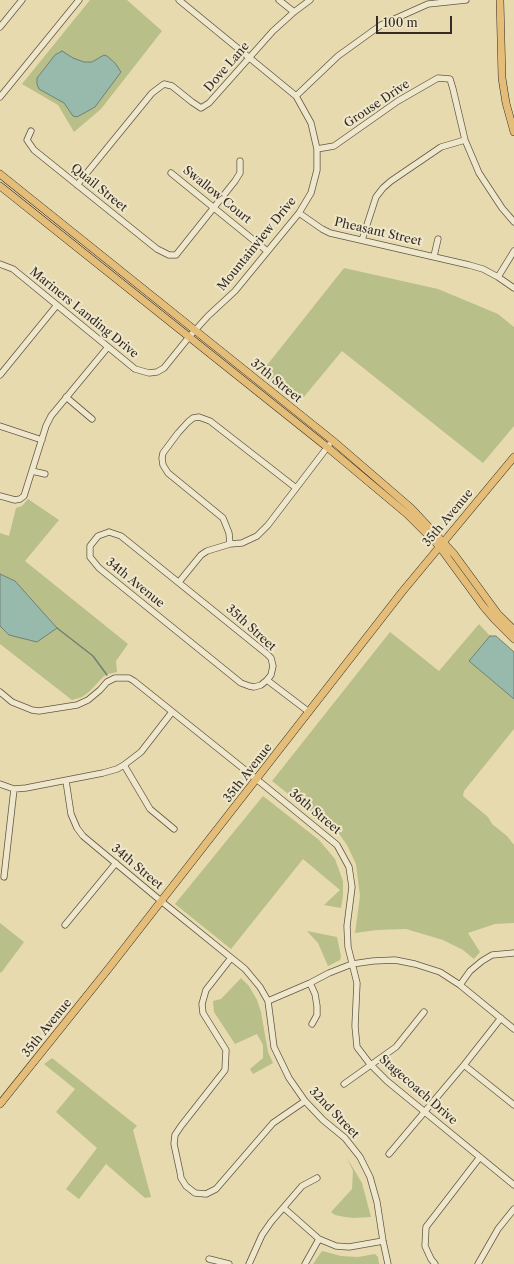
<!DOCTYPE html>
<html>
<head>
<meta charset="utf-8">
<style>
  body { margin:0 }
  #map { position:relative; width:514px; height:1264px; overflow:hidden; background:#e7daaf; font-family:"Libre Caslon Text",serif }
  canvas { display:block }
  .scale { position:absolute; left:376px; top:16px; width:76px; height:18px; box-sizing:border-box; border:2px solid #352b23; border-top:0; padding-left:5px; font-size:12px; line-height:14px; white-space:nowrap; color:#352b23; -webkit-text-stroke:3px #efe7cb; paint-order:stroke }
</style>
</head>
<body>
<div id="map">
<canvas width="514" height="1264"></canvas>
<div class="scale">100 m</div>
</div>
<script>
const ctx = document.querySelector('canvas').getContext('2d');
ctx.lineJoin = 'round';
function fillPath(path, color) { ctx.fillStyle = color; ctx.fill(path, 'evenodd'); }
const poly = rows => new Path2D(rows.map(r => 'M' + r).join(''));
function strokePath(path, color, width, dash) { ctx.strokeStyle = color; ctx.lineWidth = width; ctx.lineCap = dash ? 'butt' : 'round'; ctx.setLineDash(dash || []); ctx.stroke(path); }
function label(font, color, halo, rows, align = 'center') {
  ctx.font = font + ' "Libre Caslon Text",serif'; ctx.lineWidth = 4; ctx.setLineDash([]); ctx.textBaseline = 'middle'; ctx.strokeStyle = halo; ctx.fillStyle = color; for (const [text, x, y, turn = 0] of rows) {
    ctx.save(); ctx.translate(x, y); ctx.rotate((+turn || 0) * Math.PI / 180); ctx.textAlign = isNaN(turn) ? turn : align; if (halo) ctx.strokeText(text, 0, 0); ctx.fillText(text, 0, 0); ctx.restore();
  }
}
fillPath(poly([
  [90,0,127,0,162,31,101,109,74,132,58,105,22,84],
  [344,268,438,289,498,314,514,327,514,426,483,463,342,351,298,404,260,374],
  [28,499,59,520,25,561,128,644,116,661,117,672,108,674,103,677,90,691,82,697,72,700,0,644,0,626,9,635,15,581,0,574,0,533,9,536,16,508,22,506],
  [479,624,490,636,470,661,514,699,514,729,464,791,463,796,488,817,492,824,507,836,514,845,514,923,495,924,468,933,480,952,474,959,463,950,443,940,406,929,377,930,355,933,360,896,356,864,347,845,340,835,272,781,390,632,439,671],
  [263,796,319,840,335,859,343,881,343,895,341,908,324,905,340,890,303,859,231,949,175,904],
  [0,923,24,942,1,973,0,972],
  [307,931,337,937,341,956,340,960,328,966,318,943],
  [241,978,249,986,257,1000,261,1012,268,1052,273,1063,253,1074,250,1069,263,1058,263,1045,257,1034,235,1044,214,1012,213,1001,221,999],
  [52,1058,137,1126,133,1130,151,1197,145,1198,106,1164,79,1199,66,1189,97,1148,56,1112,75,1089,44,1064],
  [347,1158,362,1183,371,1217,354,1218,345,1217,335,1215,331,1212,352,1189,353,1171],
  [322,1251,341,1256,358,1257,375,1254,378,1257,379,1264,313,1264]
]), '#b8bf89');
const water = poly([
  [62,51,73,58,84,62,92,62,104,55,107,56,115,63,121,72,95,107,77,117,73,116,64,103,39,89,37,84,37,78,55,55,62,51],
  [0,574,15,581,57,628,37,642,9,635,0,626,0,574],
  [490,636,496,636,514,652,514,699,469,661,490,636]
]);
fillPath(water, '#97baad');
strokePath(water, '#708176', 1);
strokePath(poly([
  [57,628,93,656,107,675]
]), '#708176', 1.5);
const minor = poly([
  [279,0,294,12],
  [0,27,22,0],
  [296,96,338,56,381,25,428,4,466,0],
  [0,97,79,0],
  [31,131,27,140,34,150,157,249,169,255,176,255,235,181,240,173,240,161],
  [317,149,334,146,398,101,438,78,450,79,453,89,465,140,479,173,502,208,514,222],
  [171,173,267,251],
  [77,185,152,93,164,84,172,86,192,102,201,108,209,103,273,31,294,12,310,0],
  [299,213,322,229,330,233,469,265,483,269,498,277,514,288],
  [362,240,376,197,383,188,391,181,441,147,465,140],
  [434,256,438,239],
  [0,264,13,269,135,369,149,373,157,372,164,368,189,337,208,316,235,291,299,213,311,193,317,170,317,149,311,123,296,96,179,0],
  [498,277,514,251],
  [0,375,57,305],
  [66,397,92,419],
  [0,426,42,440],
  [32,471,45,474],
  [0,496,15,500,20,499,24,496,46,426,51,416,108,347],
  [109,532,121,536,267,654,271,658,273,666,271,675,267,680,261,685,254,687,249,686,241,683,99,568,90,557,90,546,98,536,109,532],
  [230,544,229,533,223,518,168,473,163,465,162,458,163,453,178,433,188,422,193,418,199,417,210,421,296,488],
  [179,582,201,555,207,551,230,544,242,543,257,536,268,525,329,445],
  [267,680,309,712],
  [0,692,12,702,32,710,39,711,77,705,88,700,100,690,107,682,115,678,129,678,134,681,265,786,337,845,349,867,352,887,347,926,348,947,357,983,355,1026,357,1047,370,1064,387,1081,514,1185],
  [124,765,150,809,174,829],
  [66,781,71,814,77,828,83,836,161,901,245,969,260,987,268,1001,274,1047,289,1078,305,1101,323,1120,345,1138,360,1157,370,1177,377,1202,383,1241,388,1264],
  [0,784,14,789,26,788,103,773,117,769,124,765,141,752,172,712],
  [4,877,14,789],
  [65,925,116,863],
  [231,958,206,990,202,1004,203,1013,226,1050,225,1070,181,1126,175,1135,174,1144,180,1172,181,1178,186,1186,195,1193,206,1194,216,1189,273,1123,305,1101],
  [310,983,315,994,317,1006,317,1015,312,1024],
  [460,985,470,971,482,961,492,955,514,953],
  [268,1001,310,983,329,973,352,964,373,961,395,960,415,964,440,972,460,985,514,1029],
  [464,1065,514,1105],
  [344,1084,396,1047,424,1012],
  [389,1154,464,1065,501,1018],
  [284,1208,319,1239,336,1246,349,1247,383,1241],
  [209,1259,229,1264],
  [249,1264,262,1235,271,1222,302,1186,317,1178],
  [305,1264,319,1239],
  [435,1264,431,1259,425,1246,426,1227,480,1157],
  [478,1264,498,1229,514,1209]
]);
const major = poly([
  [500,0,502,78,506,103,514,132],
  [0,174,332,440,411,508,454,554,498,614,514,630],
  [0,186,327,447,407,514,439,546,483,606,494,619,514,639],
  [0,1104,109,968,402,592,514,457]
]);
strokePath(minor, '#625746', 7);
strokePath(major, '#352b23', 8);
strokePath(minor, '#efe7cb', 5.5);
strokePath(major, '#e4bd78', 7);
label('12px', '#352b23', '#efe7cb', [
  ["Dove Lane",227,67,-49],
  ["Grouse Drive",377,104,-34],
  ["Quail Street",99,188,39],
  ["Swallow Court",217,195,39],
  ["Pheasant Street",378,232,13],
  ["Mountainview Drive",257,244,-51],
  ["Mariners Landing Drive",84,313,39],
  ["37th Street",276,381,39],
  ["35th Avenue",448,518,-50],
  ["34th Avenue",135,583,39],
  ["35th Street",251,628,42],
  ["35th Avenue",248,773,-52],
  ["36th Street",315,812,40],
  ["34th Street",137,867,40],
  ["35th Avenue",47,1028,-51],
  ["Stagecoach Drive",418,1090,41],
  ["32nd Street",334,1113,46]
]);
</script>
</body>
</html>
